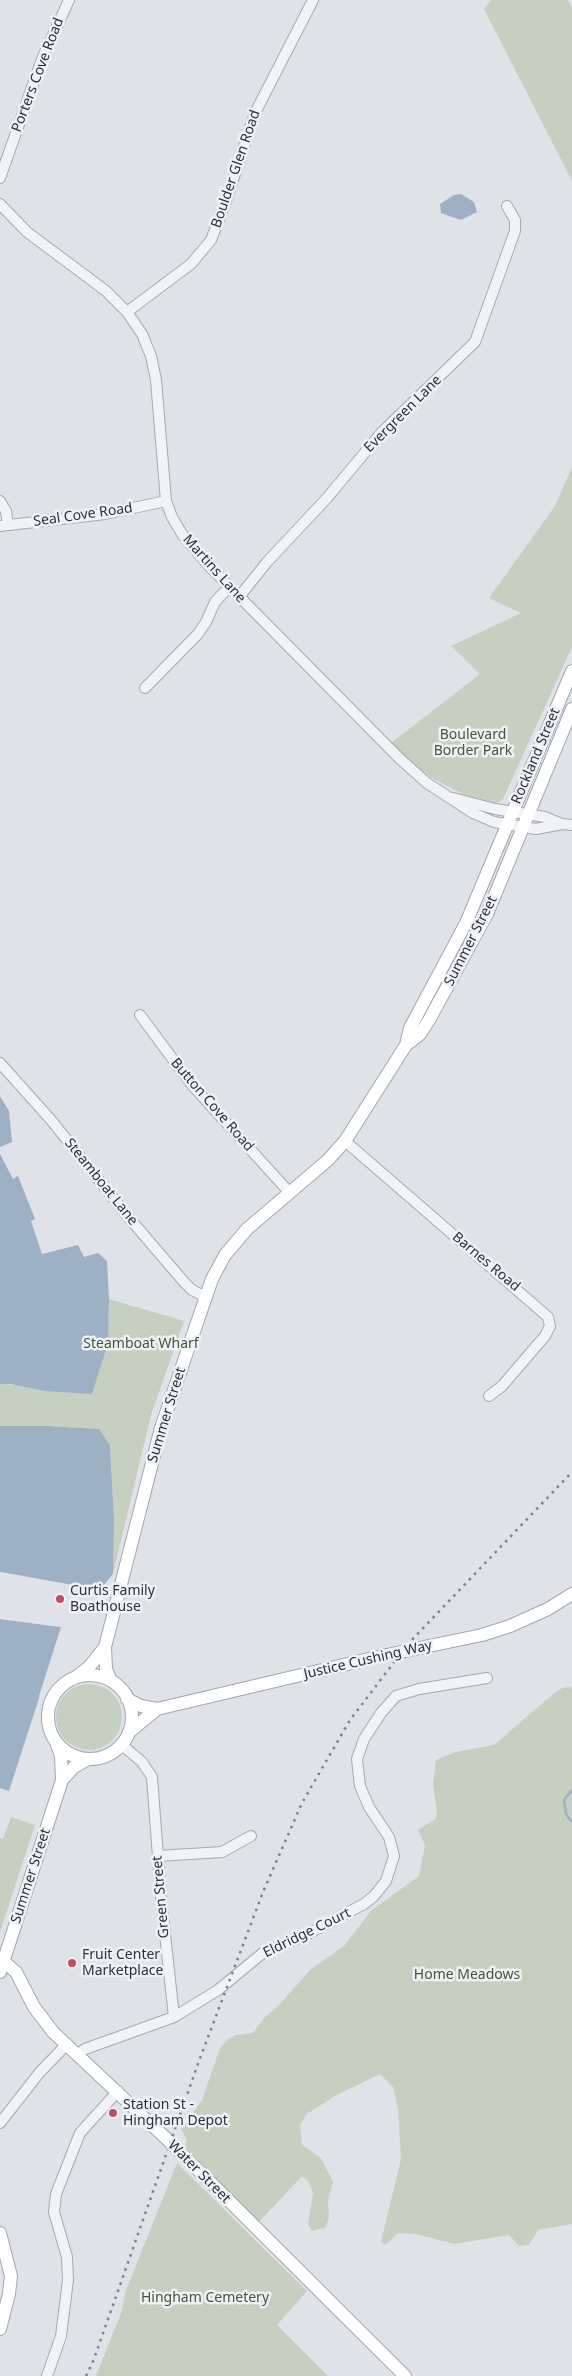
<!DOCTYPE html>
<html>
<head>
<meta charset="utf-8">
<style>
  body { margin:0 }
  canvas { display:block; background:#dfe2e7 }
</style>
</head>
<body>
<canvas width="572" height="2376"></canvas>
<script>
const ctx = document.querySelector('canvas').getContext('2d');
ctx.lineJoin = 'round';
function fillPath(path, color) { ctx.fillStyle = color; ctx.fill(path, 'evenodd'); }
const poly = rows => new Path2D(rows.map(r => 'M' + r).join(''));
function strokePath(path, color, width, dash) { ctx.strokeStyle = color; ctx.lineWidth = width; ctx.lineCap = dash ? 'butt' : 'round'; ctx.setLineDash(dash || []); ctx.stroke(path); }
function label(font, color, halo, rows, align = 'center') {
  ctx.font = font + ' "Noto Sans",sans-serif'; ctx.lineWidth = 5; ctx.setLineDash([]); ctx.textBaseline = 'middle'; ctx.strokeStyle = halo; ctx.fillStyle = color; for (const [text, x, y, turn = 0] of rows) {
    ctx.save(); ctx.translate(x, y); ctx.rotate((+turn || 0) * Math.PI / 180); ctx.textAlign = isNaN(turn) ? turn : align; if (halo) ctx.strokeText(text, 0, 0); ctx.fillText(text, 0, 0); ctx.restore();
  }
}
fillPath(poly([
  [491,0,568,0,572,8,572,181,484,9],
  [572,467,572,647,503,799,496,804,463,794,432,778,407,759,391,743,480,674,451,646,521,613,489,598,555,506],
  [109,1299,184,1321,151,1415,113,1574,114,1519,110,1445,99,1429,49,1426,0,1426,0,1384,20,1385,109,1321],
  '56 1717a33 33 0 1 1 66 0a33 33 0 1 1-66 0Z',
  [570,1687,572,1689,572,2224,538,2230,529,2245,519,2246,509,2235,454,2244,416,2234,398,2233,385,2245,381,2242,401,2159,398,2109,393,2087,380,2074,335,2096,307,2114,300,2125,302,2145,321,2158,333,2182,328,2201,329,2218,325,2228,312,2231,308,2224,313,2193,309,2182,302,2176,259,2222,185,2146,187,2140,181,2129,202,2100,220,2048,228,2039,236,2035,253,2033,264,2018,280,2004,310,1970,344,1946,371,1911,419,1876,425,1845,418,1830,435,1819,437,1813,433,1784,436,1760,456,1752,494,1745,552,1695,562,1688],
  [11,1817,35,1825,0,1932,0,1838,3,1839],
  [177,2163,307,2291,277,2325,328,2376,96,2376,121,2313,126,2290]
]), '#c5d0c1');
fillPath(poly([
  [461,194,474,202,477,212,461,220,441,213,440,204,454,195],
  [0,1096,9,1111,12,1142,0,1147],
  [0,1154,13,1179,18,1176,35,1219,31,1221,42,1254,78,1245,84,1257,98,1253,107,1261,109,1299,108,1343,92,1394,45,1391,11,1384,0,1384],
  [0,1426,49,1426,99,1429,110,1445,114,1520,113,1574,100,1590,0,1572],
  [0,1619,62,1627,9,1791,0,1788]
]), '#9eb0c4');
fillPath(poly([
  [0,1572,100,1590,103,1590,100,1592,0,1575],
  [0,1616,64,1626,41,1697,39,1696,61,1627,0,1619]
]), '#dfe2e7');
strokePath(poly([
  [571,1821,566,1814,564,1800,572,1790]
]), '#9eb0c4', 2.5);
const minor = poly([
  [0,178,42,59,69,0],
  [0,204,27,232,106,291,127,312,142,334,151,356,156,380,166,501,172,517,182,534,208,565,400,759,427,783,473,813,494,822,536,829,562,824],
  [127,312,191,264,211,240,226,201,255,113,313,0],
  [0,501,6,511,8,525],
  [0,526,105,514,166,501],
  [239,597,267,562,327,498,382,432,475,342,515,231,515,220,507,206],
  [145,688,198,634,206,622,215,602,229,587],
  [453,798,495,809,545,817,562,824,572,825],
  [140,1015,192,1085,289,1192],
  [0,1063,51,1120,130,1219,184,1282,192,1290,206,1297],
  [345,1141,548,1317,550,1326,545,1336,502,1386,489,1396],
  [122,1745,142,1762,152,1777,161,1897,174,2017],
  [158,1856,222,1852,251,1836],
  [78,2054,85,2049,174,2017,218,1990,264,1952,300,1938,364,1904,374,1896,386,1881,394,1856,389,1837,369,1807,360,1786,357,1759,364,1739,381,1713,396,1696,419,1689,487,1678],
  [0,2123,40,2072,67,2044],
  [47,2376,61,2336,68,2280,67,2257,54,2212,56,2194,80,2133,118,2091]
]);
const major = poly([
  [406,1045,420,1034,429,1020,487,914,572,709],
  [429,1646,482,1635,510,1626,548,1609,572,1594],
  '48 1717a42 42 0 1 1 84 0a42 42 0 1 1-84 0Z',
  [76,1677,89,1667,105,1647],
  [111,1681,106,1669,105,1647,161,1428,212,1279,225,1255,247,1229,328,1160,345,1141,406,1045,410,1028,466,923,572,671],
  [127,1699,141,1706,157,1709,373,1658],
  [129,1732,157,1709],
  [62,1780,74,1767,88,1759],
  [3,1961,16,1972,34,2007,53,2032,169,2141,405,2376],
  [0,1972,62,1780,61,1756,56,1742],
  [0,2233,11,2276,9,2294,0,2329]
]);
strokePath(minor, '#a5a9b1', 12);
strokePath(major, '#a0a7b2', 14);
strokePath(minor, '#f2f3f6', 10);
strokePath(major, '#fff', 12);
strokePath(poly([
  [86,2376,94,2359,199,2061,263,1892,302,1803,350,1720,408,1644,572,1472]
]), '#7a828f', 2.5, [2.5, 5]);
const majorBridge = poly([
  [373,1658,429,1646]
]);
strokePath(majorBridge, '#a0a7b2', 14, []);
strokePath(majorBridge, '#fff', 12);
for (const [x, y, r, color] of [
  [60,1599,5,"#c05061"],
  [72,1963,5,"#c05061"],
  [113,2113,5,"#c05061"]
]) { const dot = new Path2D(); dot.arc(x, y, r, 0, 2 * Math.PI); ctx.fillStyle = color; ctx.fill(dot); strokePath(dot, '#eff1f5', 2); }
label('14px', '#2a313d', '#eff1f5', [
  ["Porters Cove Road",38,75,-69],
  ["Boulder Glen Road",236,169,-71],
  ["Evergreen Lane",403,414,-45],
  ["Seal Cove Road",83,515,-8],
  ["Martins Lane",214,569,48],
  ["Rockland Street",536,756,-67],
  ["Summer Street",471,941,-63],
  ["Button Cove Road",212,1105,49],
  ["Steamboat Lane",101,1182,51],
  ["Barnes Road",486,1262,40],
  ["Summer Street",167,1415,-73],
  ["Justice Cushing Way",368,1660,-13],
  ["Summer Street",31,1876,-72],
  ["Green Street",161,1897,-95],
  ["Eldridge Court",307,1933,-26],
  ["Water Street",199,2172,45]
]);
label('14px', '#3e5738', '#eff1f5', [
  ["Boulevard",473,735],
  ["Border Park",473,751],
  ["Steamboat Wharf",141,1344],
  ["Home Meadows",467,1975],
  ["Hingham Cemetery",205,2298]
]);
label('14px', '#2a313d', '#eff1f5', [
  ["Curtis Family",70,1591],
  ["Boathouse",70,1607],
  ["Fruit Center",82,1955],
  ["Marketplace",82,1971],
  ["Station St -",123,2105],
  ["Hingham Depot",123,2121]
], 'left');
</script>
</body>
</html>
